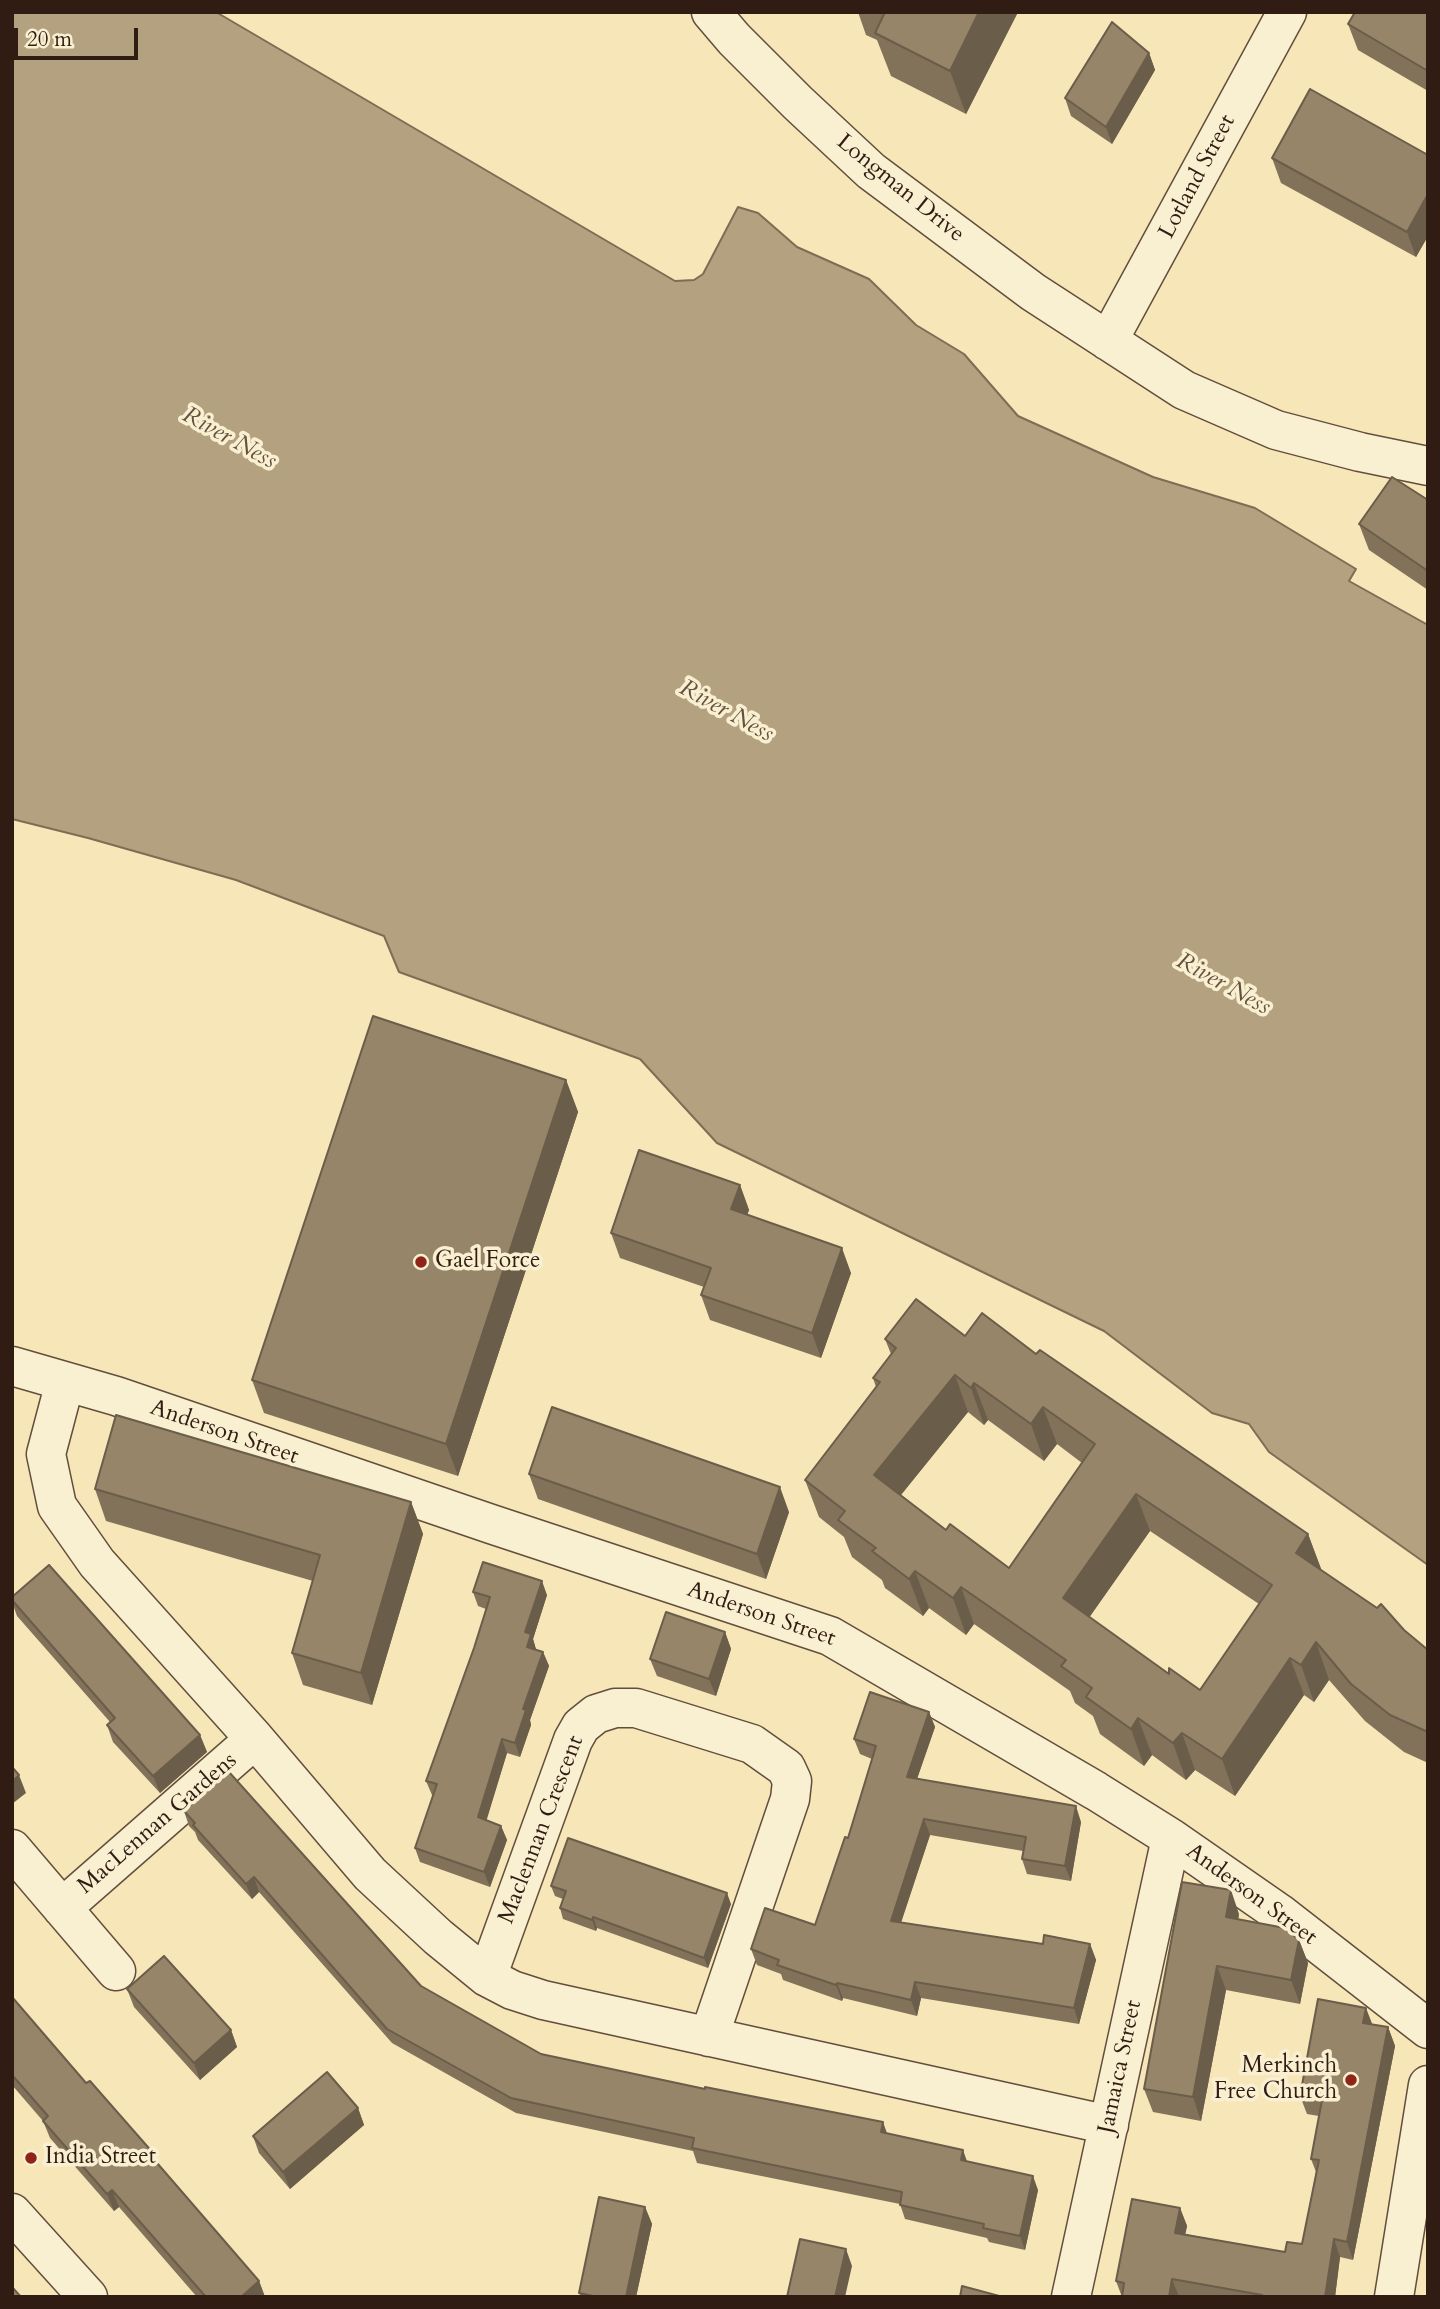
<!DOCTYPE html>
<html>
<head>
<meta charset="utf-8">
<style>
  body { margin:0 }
  #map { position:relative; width:1440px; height:2309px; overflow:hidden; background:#f6e6b8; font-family:Cardo,serif }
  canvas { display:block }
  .frame { position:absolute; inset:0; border:14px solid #301c13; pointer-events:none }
  .scale { position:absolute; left:14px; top:28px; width:124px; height:32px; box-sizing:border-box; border:4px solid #301c13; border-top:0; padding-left:9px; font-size:21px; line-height:24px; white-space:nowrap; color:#301c13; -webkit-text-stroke:5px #f9efd1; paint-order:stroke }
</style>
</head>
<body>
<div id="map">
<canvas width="1440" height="2309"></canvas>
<div class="frame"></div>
<div class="scale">20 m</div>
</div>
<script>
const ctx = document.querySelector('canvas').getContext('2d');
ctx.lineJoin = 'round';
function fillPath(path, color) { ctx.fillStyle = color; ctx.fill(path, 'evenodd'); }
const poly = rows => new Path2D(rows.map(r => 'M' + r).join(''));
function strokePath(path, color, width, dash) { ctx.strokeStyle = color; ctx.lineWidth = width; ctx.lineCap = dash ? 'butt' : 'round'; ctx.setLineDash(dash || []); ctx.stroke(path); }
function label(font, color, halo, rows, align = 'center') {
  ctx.font = font + ' Cardo,serif'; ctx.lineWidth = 7; ctx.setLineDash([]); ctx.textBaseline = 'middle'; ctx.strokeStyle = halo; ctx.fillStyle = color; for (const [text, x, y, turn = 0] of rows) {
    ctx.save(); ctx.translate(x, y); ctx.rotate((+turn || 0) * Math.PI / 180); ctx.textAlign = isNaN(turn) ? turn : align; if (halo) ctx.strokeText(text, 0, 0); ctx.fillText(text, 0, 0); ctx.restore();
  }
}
const water = poly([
  [12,12,216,12,675,281,694,280,703,274,738,207,758,213,797,247,869,279,916,325,964,354,1018,416,1153,477,1255,508,1356,569,1349,581,1428,625,1428,1565,1269,1452,1249,1424,1212,1413,1104,1331,717,1143,640,1059,399,972,384,936,236,880,88,838,12,819,12,12]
]);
fillPath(water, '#b3a180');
strokePath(water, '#7f6c54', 2);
const minor = poly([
  [711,12,734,39,798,103,871,171,1033,292,1184,390,1276,430,1360,452,1428,466],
  [1108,341,1287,12],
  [12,1366,116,1396,491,1524,830,1636,1096,1791,1171,1838,1279,1913,1428,2029],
  [65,1382,46,1454,57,1506,97,1563,255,1739,370,1874,438,1937,487,1977,512,1990,543,2000,1109,2125],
  [12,1849,116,1971],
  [62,1908,255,1739],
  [487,1977,573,1740,581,1726,596,1714,615,1708,636,1708,752,1744,786,1768,792,1781,790,1799,709,2037],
  [12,2213,88,2297],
  [1071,2297,1171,1838],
  [1394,2297,1428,2085]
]);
strokePath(minor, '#624e3c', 41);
strokePath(minor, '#f9efd1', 38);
fillPath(poly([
  [858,12,1018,12,966,114,891,76,877,40,866,35],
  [1428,12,1428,91,1358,50,1348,24],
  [1149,53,1155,70,1112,144,1071,116,1065,98],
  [1428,155,1428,236,1416,257,1281,183,1272,158],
  [1428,500,1428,590,1369,550,1359,524],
  [566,1080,578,1112,458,1476,264,1413,252,1380],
  [740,1185,749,1210,747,1215,851,1273,821,1358,710,1320,701,1295,704,1287,620,1258,611,1233],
  [965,1336,1036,1354,1308,1534,1321,1570,1404,1630,1428,1650,1428,1763,1404,1752,1365,1721,1329,1680,1314,1702,1304,1695,1235,1796,1195,1770,1186,1780,1152,1755,1144,1766,1100,1734,1093,1716,1075,1703,1070,1691,974,1624,966,1635,929,1608,923,1616,885,1588,882,1580,852,1557,844,1537,819,1517,805,1480,876,1387,873,1378,891,1354,885,1339],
  [968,1412,984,1425,988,1420,1044,1461,1057,1444,1082,1463,1009,1568,946,1530,901,1495],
  [1150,1531,1259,1604,1200,1690,1169,1674,1089,1617],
  [529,1474,789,1512,766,1579,538,1499],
  [95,1489,411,1502,423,1534,372,1705,303,1685,292,1653,313,1581,106,1521],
  [473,1592,547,1595,533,1639,536,1650,543,1652,549,1666,530,1720,531,1725,520,1757,507,1753,486,1820,501,1826,507,1840,490,1887,420,1862,415,1848,433,1796,432,1795,426,1781,474,1648,486,1609,478,1606],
  [12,1597,200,1735,207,1752,160,1793,113,1742,107,1725,110,1722,17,1616,12,1602],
  [725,1632,731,1649,716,1696,657,1676,650,1659],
  [929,1712,935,1727,917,1779,1081,1822,1071,1881,1027,1874,1022,1859,1023,1851,930,1835,901,1923,1043,1944,1090,1944,1096,1960,1079,2024,921,1998,917,2016,843,1998,842,2001,783,1980,781,1974,757,1965,751,1949,815,1925,848,1838,872,1759,860,1754,854,1739],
  [184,1811,421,1986,541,2054,887,2133,967,2161,1038,2190,1025,2250,989,2242,987,2238,905,2219,900,2204,697,2163,693,2151,516,2113,392,2043,259,1892,252,1899,198,1840,195,1832,189,1826],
  [551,1886,731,1904,708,1968,597,1928,596,1931,563,1919,560,1908,563,1899,555,1896],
  [1239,1914,1238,1920,1299,1940,1308,1963,1300,2004,1226,1990,1201,2121,1153,2112,1144,2089],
  [127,1989,231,2030,237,2047,200,2080,134,2007],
  [12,1997,259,2281,265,2297,197,2297,119,2207,114,2211,50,2138,43,2121,12,2085],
  [1372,2024,1388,2027,1395,2046,1353,2260,1340,2257,1335,2297,1122,2297,1116,2281,1180,2208,1187,2226,1185,2234,1285,2252,1302,2244,1316,2172,1311,2159,1319,2116,1307,2114,1300,2096],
  [358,2108,364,2125,290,2189,259,2153,253,2136],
  [645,2207,652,2224,636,2297,581,2297,579,2293]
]), '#82725a');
fillPath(poly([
  [979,12,1018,12,966,114,950,71],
  [1149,53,1155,70,1112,144,1106,127],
  [1428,194,1428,236,1416,257,1407,232],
  [566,1080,578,1112,458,1476,446,1444],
  [740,1185,749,1210,740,1234,731,1209],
  [842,1248,851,1273,821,1358,812,1333],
  [955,1375,968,1412,887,1512,874,1475],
  [974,1383,988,1420,984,1425,971,1388],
  [1043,1407,1057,1444,1044,1461,1031,1424],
  [780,1487,789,1512,766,1579,757,1554],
  [1136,1494,1150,1531,1077,1635,1063,1598],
  [411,1502,423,1534,372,1705,361,1673],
  [1308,1534,1322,1571,1296,1553],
  [915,1571,929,1608,923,1616,909,1579],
  [542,1581,547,1595,533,1639,536,1649,532,1661,527,1647,525,1632],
  [961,1587,974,1624,966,1635,953,1598],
  [725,1632,731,1649,716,1696,709,1679],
  [1316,1642,1329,1680,1314,1702,1301,1665],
  [543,1652,549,1666,530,1720,531,1725,520,1757,515,1743,523,1709],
  [1290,1658,1304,1695,1235,1796,1222,1759],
  [929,1712,935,1727,912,1793,907,1777],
  [1138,1718,1152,1755,1144,1766,1131,1729],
  [1182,1733,1195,1770,1186,1780,1173,1743],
  [200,1735,207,1752,160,1793,153,1776],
  [502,1739,507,1753,483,1832,478,1817],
  [19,1775,26,1793,12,1804,12,1782],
  [1076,1806,1081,1822,1071,1881,1065,1866],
  [924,1819,930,1835,896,1937,891,1921],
  [501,1826,507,1840,490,1887,484,1872],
  [254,1877,259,1892,252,1899,246,1884],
  [1231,1890,1239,1914,1235,1941,1226,1917],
  [727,1893,731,1904,708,1968,704,1958],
  [593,1917,597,1928,596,1931,592,1920],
  [1299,1940,1308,1963,1300,2004,1291,1980],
  [1090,1944,1096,1960,1079,2024,1074,2008],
  [1217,1966,1226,1990,1201,2121,1193,2097],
  [915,1982,921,1998,917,2016,911,2000],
  [837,1983,843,1998,842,2001,836,1985],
  [1366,2008,1373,2026,1363,2023],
  [1388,2027,1395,2046,1353,2260,1347,2242],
  [231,2030,237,2047,200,2080,194,2063],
  [358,2108,364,2125,290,2189,283,2172],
  [883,2122,888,2136,881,2132],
  [963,2150,968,2164,961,2160],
  [1033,2176,1038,2190,1025,2250,1020,2236],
  [112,2190,119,2207,114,2211,107,2194],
  [645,2207,652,2224,636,2297,626,2297],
  [1180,2208,1187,2226,1182,2251,1175,2233],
  [1334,2239,1340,2257,1335,2297,1325,2297],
  [846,2249,852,2266,845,2297,835,2297],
  [1172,2279,1179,2297,1169,2297],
  [259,2281,265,2297,241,2297]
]), '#6a5d4a');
const building = poly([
  [885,12,979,12,950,71,875,33,885,12],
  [1355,12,1428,12,1428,71,1348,24,1355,12],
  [1112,22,1149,53,1106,127,1065,98,1112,22],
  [1310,89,1428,155,1428,194,1407,232,1272,158,1310,89],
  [1392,477,1428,500,1428,571,1359,524,1392,477],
  [373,1016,566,1080,446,1444,252,1380,373,1016],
  [639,1150,740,1185,731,1209,842,1248,812,1333,701,1295,711,1268,611,1233,639,1150],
  [916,1299,965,1336,982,1313,1036,1354,1040,1350,1308,1534,1296,1553,1377,1608,1381,1604,1404,1630,1428,1650,1428,1732,1390,1715,1351,1684,1316,1642,1301,1665,1290,1658,1222,1759,1182,1733,1173,1743,1138,1718,1131,1729,1086,1697,1092,1688,1061,1666,1066,1660,961,1587,953,1598,915,1571,909,1579,872,1551,876,1548,838,1520,845,1511,805,1480,880,1382,873,1378,896,1348,885,1339,916,1299],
  [955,1375,971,1388,974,1383,1031,1424,1043,1407,1095,1444,1009,1568,950,1524,946,1530,874,1475,955,1375],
  [1136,1494,1272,1585,1200,1690,1169,1668,1169,1674,1063,1598,1136,1494],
  [552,1407,780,1487,757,1554,529,1474,552,1407],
  [116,1415,411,1502,361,1673,292,1653,320,1555,95,1489,116,1415],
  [483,1562,542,1581,525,1632,531,1634,527,1647,543,1652,523,1709,526,1710,515,1743,502,1739,478,1817,501,1826,484,1872,415,1848,437,1784,426,1781,474,1648,490,1597,473,1592,483,1562],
  [49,1565,200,1735,153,1776,107,1725,115,1718,12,1600,12,1597,49,1565],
  [666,1612,725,1632,709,1679,650,1659,666,1612],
  [870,1692,929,1712,907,1777,1076,1806,1065,1866,1022,1859,1026,1837,924,1819,891,1921,1043,1944,1044,1935,1090,1944,1074,2008,915,1982,911,2000,837,1983,836,1985,777,1965,779,1960,751,1949,765,1908,815,1925,845,1837,848,1838,876,1746,854,1739,870,1692],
  [12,1767,19,1775,12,1782,12,1767],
  [229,1772,421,1986,541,2054,705,2089,705,2087,883,2122,881,2132,963,2150,961,2160,1033,2176,1020,2236,983,2228,984,2224,900,2205,902,2192,692,2148,694,2138,511,2098,387,2029,254,1877,246,1884,193,1825,195,1823,184,1811,229,1772],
  [568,1838,727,1893,704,1958,593,1917,592,1920,560,1908,566,1891,551,1886,568,1838],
  [1182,1882,1231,1890,1226,1917,1285,1928,1299,1940,1291,1980,1217,1966,1193,2097,1144,2089,1182,1882],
  [164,1956,231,2030,194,2063,127,1989,164,1956],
  [12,1997,86,2083,90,2081,154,2154,151,2156,259,2281,241,2297,206,2297,112,2190,107,2194,43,2121,48,2116,12,2075,12,1997],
  [1318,1999,1366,2008,1363,2023,1388,2027,1347,2242,1334,2239,1325,2297,1261,2297,1262,2295,1172,2279,1169,2297,1122,2297,1124,2283,1116,2281,1132,2199,1180,2208,1175,2233,1285,2252,1287,2242,1302,2244,1319,2160,1311,2159,1322,2100,1300,2096,1318,1999],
  [327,2072,358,2108,283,2172,253,2136,327,2072],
  [599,2197,645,2207,626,2297,598,2297,579,2293,599,2197],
  [800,2239,846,2249,835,2297,787,2297,800,2239],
  [962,2286,1003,2297,960,2297,962,2286],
  [12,2287,21,2297,12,2297,12,2287]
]);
fillPath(building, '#978569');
strokePath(building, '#6a5d4a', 2);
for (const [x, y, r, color] of [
  [421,1262,7,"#8f2418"],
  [1351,2080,7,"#8f2418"],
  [31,2158,7,"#8f2418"]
]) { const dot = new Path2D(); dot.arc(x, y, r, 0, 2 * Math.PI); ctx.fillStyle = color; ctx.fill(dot); strokePath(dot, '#f9efd1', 2.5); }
label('23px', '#301c13', '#f9efd1', [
  ["Lotland Street",1198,177,-62],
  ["Longman Drive",900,189,39],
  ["Anderson Street",224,1433,19],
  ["Anderson Street",761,1615,19],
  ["MacLennan Gardens",158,1824,-41],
  ["Maclennan Crescent",542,1830,-69],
  ["Anderson Street",1251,1895,36],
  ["Jamaica Street",1121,2067,-78]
]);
label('23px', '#301c13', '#f9efd1', [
  ["Gael Force",435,1262],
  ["Merkinch",1337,2067,"right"],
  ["Free Church",1337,2093,"right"],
  ["India Street",45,2158]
], 'left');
label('italic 24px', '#64513f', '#f9efd1', [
  ["River Ness",229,439,29],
  ["River Ness",726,712,29],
  ["River Ness",1223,985,29]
]);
</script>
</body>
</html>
